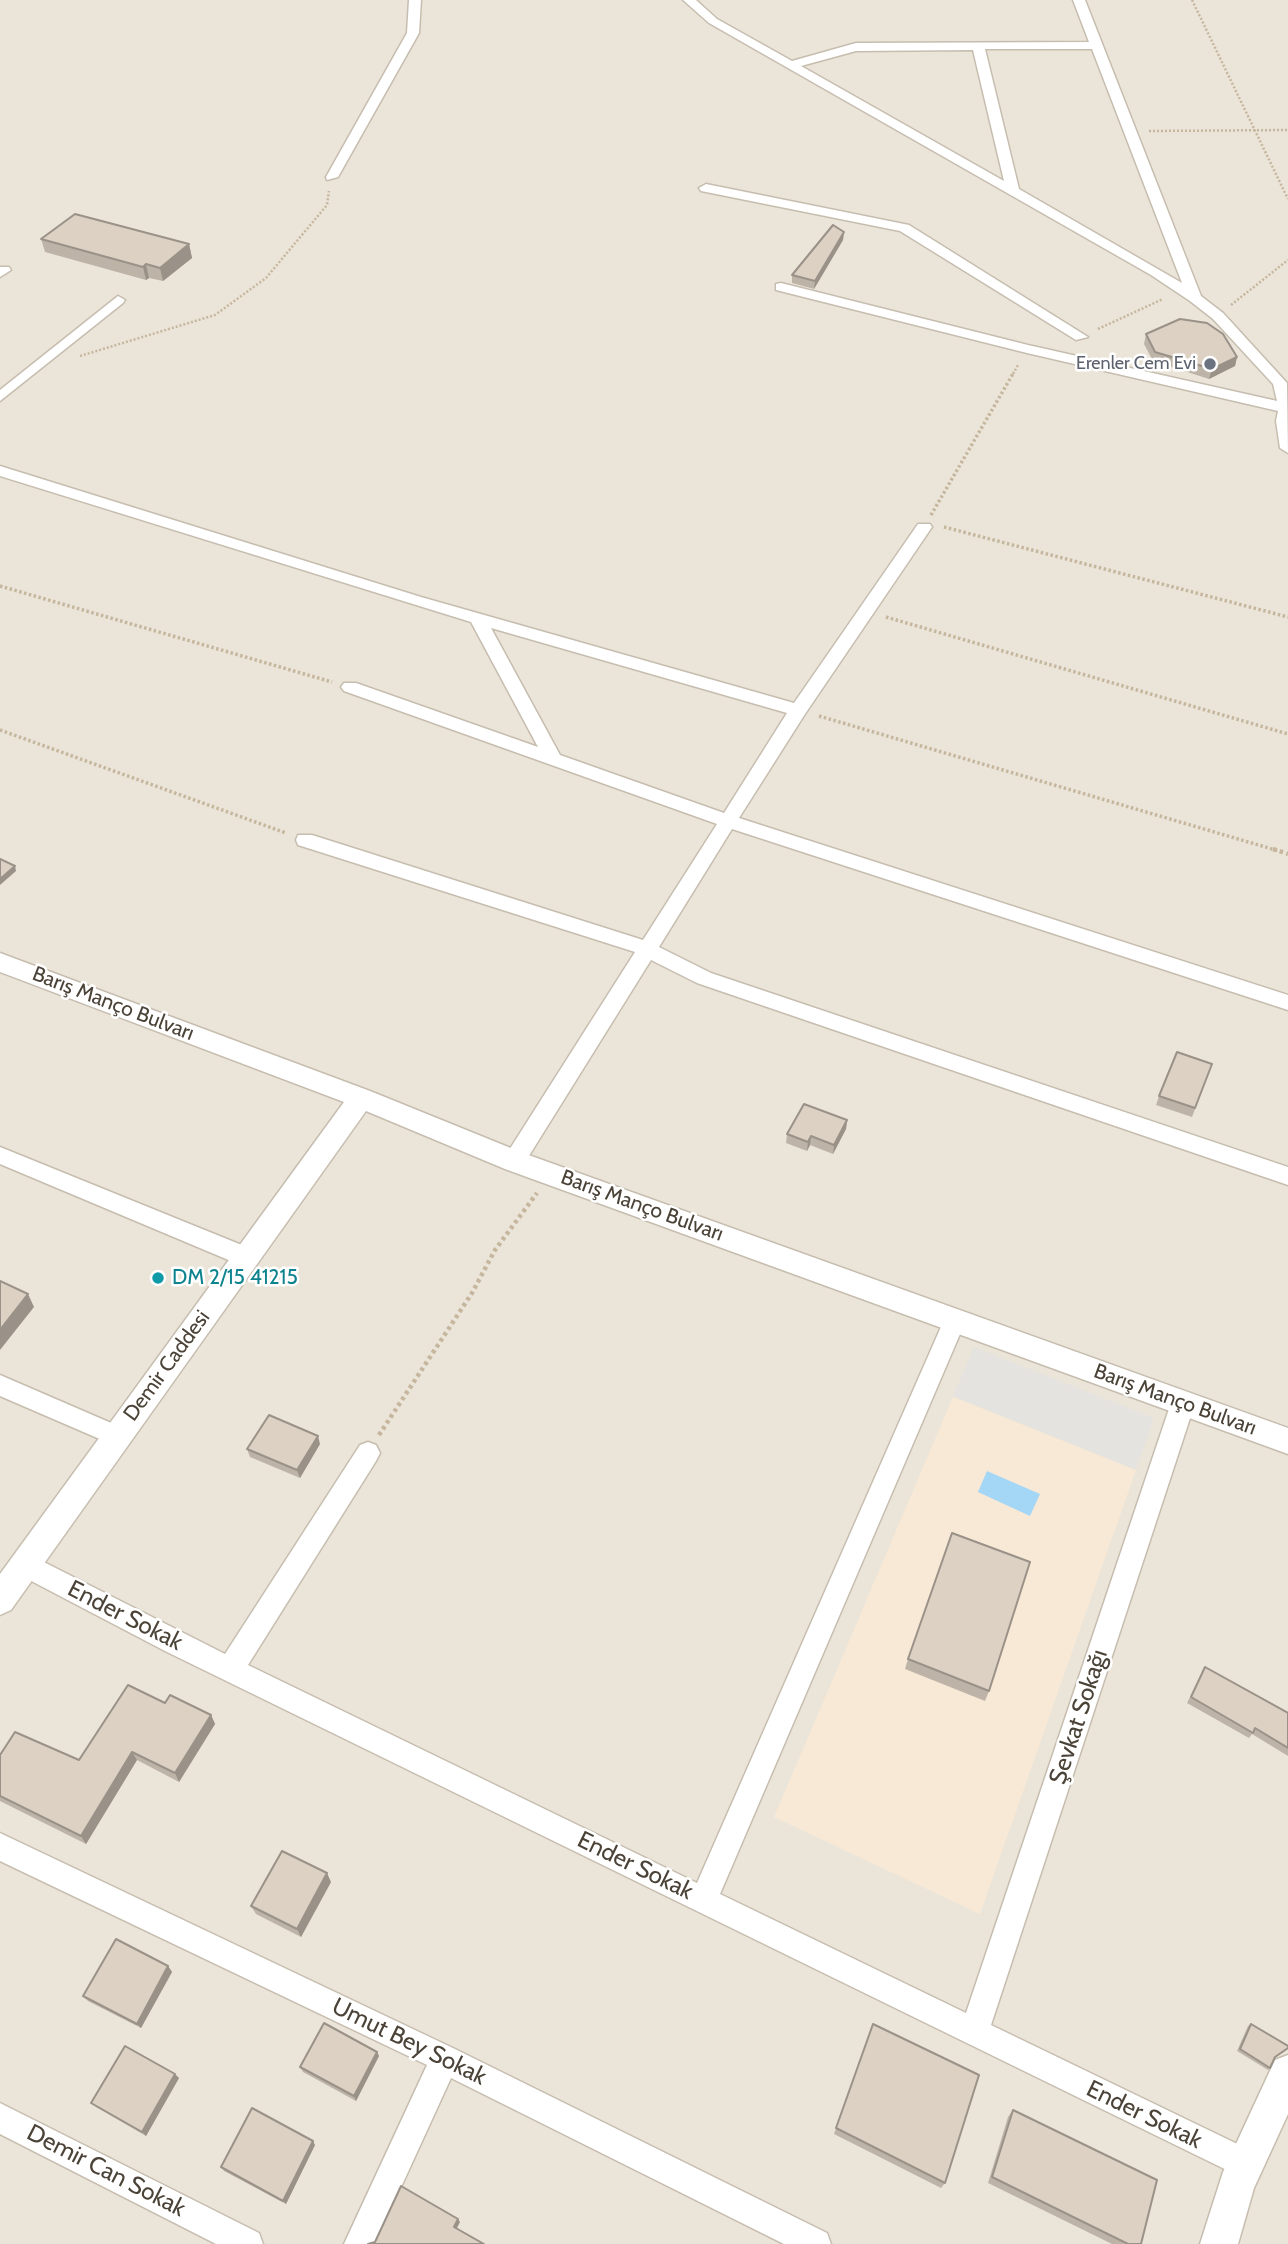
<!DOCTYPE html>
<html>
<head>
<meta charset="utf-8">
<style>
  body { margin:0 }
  canvas { display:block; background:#f6f3eb }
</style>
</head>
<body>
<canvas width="1288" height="2244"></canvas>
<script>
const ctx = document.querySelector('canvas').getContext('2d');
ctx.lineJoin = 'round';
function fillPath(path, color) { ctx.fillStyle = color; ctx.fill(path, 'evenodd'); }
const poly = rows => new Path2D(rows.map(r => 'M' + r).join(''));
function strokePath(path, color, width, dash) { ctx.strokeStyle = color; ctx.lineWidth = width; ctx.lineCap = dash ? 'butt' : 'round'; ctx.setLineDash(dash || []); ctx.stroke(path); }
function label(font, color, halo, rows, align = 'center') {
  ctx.font = font + ' Cabin,sans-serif'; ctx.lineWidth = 5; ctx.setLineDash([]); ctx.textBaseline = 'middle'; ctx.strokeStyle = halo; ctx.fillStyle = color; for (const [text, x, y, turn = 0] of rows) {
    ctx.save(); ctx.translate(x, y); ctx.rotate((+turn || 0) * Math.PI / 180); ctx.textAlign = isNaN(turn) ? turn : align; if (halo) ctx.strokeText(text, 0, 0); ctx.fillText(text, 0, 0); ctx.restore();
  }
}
fillPath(poly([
  [0,0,1288,0,1288,2244,0,2244]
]), '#ebe5d9');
fillPath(poly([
  [953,1397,1136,1470,980,1914,774,1817]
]), '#f8e9d6');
fillPath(poly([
  [974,1347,1154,1418,1136,1470,953,1396]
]), '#e5e3df');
fillPath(poly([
  [987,1471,1040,1494,1030,1516,978,1492]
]), '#a4d6f6');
const minor = poly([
  [409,0,421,0,419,33,338,177,327,180,326,177,407,33,409,0],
  [683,0,696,0,717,19,792,61,856,43,1089,42,1073,0,1085,0,1201,296,1223,313,1287,383,1288,453,1280,448,1276,421,1278,411,1027,353,776,290,776,284,781,283,1028,345,1277,401,1273,384,1213,319,1190,301,1151,275,709,23,683,0],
  [985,49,1092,49,1182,283,1019,189,985,49],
  [973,50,1004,181,801,66,856,51,973,50],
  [706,184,909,225,1088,337,1076,340,900,231,701,191,699,188,706,184],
  [0,267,9,267,11,270,0,277,0,267],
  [118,296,125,300,123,303,0,401,0,390,118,296],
  [0,466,421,597,794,703,918,524,930,524,932,527,805,714,739,818,1288,995,1288,1010,732,829,659,947,711,973,1288,1167,1288,1185,697,983,651,960,522,1167,514,1170,506,1167,503,1161,506,1155,635,952,298,845,296,840,298,835,312,835,643,940,717,824,344,691,341,687,344,683,356,683,538,747,471,622,0,476,0,466],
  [491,628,787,713,724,813,560,755,491,628],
  [0,1147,254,1250,257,1257,254,1264,246,1266,238,1264,0,1164,0,1147],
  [955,1310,963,1313,966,1320,720,1894,966,2013,1171,1403,1175,1396,1183,1393,1191,1396,1195,1403,991,2025,1256,2153,1260,2164,1256,2175,1245,2179,165,1651,16,1573,13,1565,16,1557,25,1553,34,1557,225,1654,360,1445,368,1442,376,1445,380,1453,376,1461,248,1665,697,1883,944,1320,947,1313,955,1310],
  [0,1375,125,1429,129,1436,125,1443,117,1447,109,1443,0,1396,0,1375],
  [0,1833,455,2049,827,2233,831,2244,784,2244,451,2078,375,2244,344,2244,427,2065,0,1861,0,1833],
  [0,2103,259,2233,263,2244,216,2244,0,2134,0,2103]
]);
const tertiary = poly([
  [0,953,370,1091,523,1153,1288,1428,1288,1454,505,1169,366,1111,11,1610,0,1615,0,1574,344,1102,0,972,0,953],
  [1288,2055,1288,2114,1254,2188,1238,2244,1200,2244,1223,2172,1275,2060,1288,2055]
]);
strokePath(minor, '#c6bdaf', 3);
strokePath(tertiary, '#c6bdaf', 3);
strokePath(poly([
  [1192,0,1288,199],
  [1149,131,1288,130],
  [1231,305,1288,260],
  [1098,329,1163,299],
  [80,356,215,315,266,278,327,205,329,191],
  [1013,374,1018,365]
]), '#c6b69d', 2.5, [2, 2]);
strokePath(poly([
  [931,515,1014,372],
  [944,527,1288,617],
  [0,586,332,682],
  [886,617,1288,734],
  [819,716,1279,851],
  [0,730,286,833]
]), '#c6b69d', 3.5, [2.5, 2.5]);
strokePath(poly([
  [1273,849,1288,854],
  [379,1435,472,1293,495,1250,537,1193]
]), '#c6b69d', 4.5, [3.5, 3.5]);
fillPath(minor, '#fff');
fillPath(tertiary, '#fff');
fillPath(poly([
  [844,232,843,240,814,289,792,283,792,275],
  [41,239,189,244,192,258,163,281,149,278,146,280,45,252],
  [1146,334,1237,357,1235,366,1209,379,1153,361,1144,344],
  [1212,1064,1192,1117,1156,1105,1159,1096],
  [847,1120,846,1129,833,1154,810,1145,807,1151,786,1143,787,1134],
  [320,1444,300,1478,250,1457,247,1449],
  [908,1659,989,1691,985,1701,905,1669],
  [1205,1667,1288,1713,1288,1756,1252,1734,1249,1738,1187,1703],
  [165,1703,211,1715,215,1724,179,1782,137,1760,86,1844,0,1801,0,1755,79,1760],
  [331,1882,301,1937,256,1914,251,1906],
  [168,1966,172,1972,141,2028,88,2001,83,1996],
  [873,2024,945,2183,941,2188,834,2134],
  [1251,2024,1275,2057,1270,2068,1268,2070,1237,2051,1248,2026],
  [377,2052,379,2056,356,2101,303,2072,300,2067],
  [179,2078,146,2136,96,2107,91,2103],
  [1013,2110,1141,2244,1112,2244,988,2183,1008,2117],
  [315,2145,286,2204,224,2171,221,2167]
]), '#bdb4a7');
fillPath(poly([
  [844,232,843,240,814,289,815,281],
  [189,244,192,258,163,281,160,268],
  [146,264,149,278,146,280,143,267],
  [1237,357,1235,366,1209,379,1212,369],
  [15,866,16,871,0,885,0,879],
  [847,1120,846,1129,833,1154,834,1145],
  [811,1136,810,1145,807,1151,808,1142],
  [28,1294,34,1307,0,1350,0,1330],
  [318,1436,320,1444,300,1478,297,1470],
  [211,1715,215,1724,179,1782,175,1773],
  [132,1752,137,1760,86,1844,81,1836],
  [327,1873,331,1882,301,1937,297,1929],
  [168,1966,172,1972,141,2028,137,2024],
  [377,2052,379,2056,356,2101,354,2096],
  [175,2074,179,2078,146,2136,142,2132],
  [313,2141,315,2145,286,2204,283,2201],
  [458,2219,460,2222,456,2230,454,2227]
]), '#9a9288');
const building = poly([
  [75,214,189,244,160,268,146,264,143,267,41,239,75,214],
  [833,225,844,232,815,281,792,275,833,225],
  [1180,319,1207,323,1223,334,1237,357,1212,369,1155,352,1146,334,1180,319],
  [0,859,15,866,0,879,0,859],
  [1177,1052,1212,1064,1195,1108,1159,1096,1177,1052],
  [804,1104,847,1120,834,1145,811,1136,808,1142,787,1134,804,1104],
  [0,1281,28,1294,0,1330,0,1281],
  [269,1415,318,1436,297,1470,247,1449,269,1415],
  [952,1533,1030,1562,989,1691,908,1659,952,1533],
  [1205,1667,1288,1713,1288,1748,1255,1728,1253,1733,1191,1697,1205,1667],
  [128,1685,165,1703,170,1695,211,1715,175,1773,132,1752,81,1836,0,1796,0,1755,15,1732,79,1760,128,1685],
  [282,1851,327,1873,297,1929,251,1906,282,1851],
  [116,1939,168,1966,137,2024,83,1996,116,1939],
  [324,2023,377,2052,354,2096,300,2067,324,2023],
  [873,2024,979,2075,945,2183,836,2128,873,2024],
  [1251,2024,1288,2046,1288,2048,1275,2057,1270,2068,1240,2049,1251,2024],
  [125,2046,175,2074,142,2132,91,2103,125,2046],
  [252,2108,313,2141,283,2201,221,2167,252,2108],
  [1013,2110,1157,2180,1141,2244,1128,2244,992,2177,1013,2110],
  [401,2186,458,2219,454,2227,484,2244,368,2244,375,2242,401,2186]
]);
fillPath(building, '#dcd1c2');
strokePath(building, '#9a9288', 2);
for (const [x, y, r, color] of [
  [1210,364,7,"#6b7280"],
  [158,1278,7,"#0f9aa8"]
]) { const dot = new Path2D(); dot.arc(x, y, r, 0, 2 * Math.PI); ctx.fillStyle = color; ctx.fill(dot); strokePath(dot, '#fff', 2.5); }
label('18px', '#5b616d', '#fff', [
  ["Erenler Cem Evi",1196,364]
], 'right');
label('21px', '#4b4338', '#fff', [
  ["Barış Manço Bulvarı",113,1004,21],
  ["Barış Manço Bulvarı",642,1206,20],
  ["Demir Caddesi",167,1366,-54],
  ["Barış Manço Bulvarı",1175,1400,20]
]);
label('21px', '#0d838f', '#fff', [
  ["DM 2/15 41215",172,1278]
], 'left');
label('24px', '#4b4338', '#fff', [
  ["Ender Sokak",125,1616,27],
  ["Şevkat Sokağı",1079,1717,-72],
  ["Ender Sokak",635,1866,26],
  ["Umut Bey Sokak",409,2042,26],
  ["Ender Sokak",1144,2115,26],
  ["Demir Can Sokak",106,2171,27]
]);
</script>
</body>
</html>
